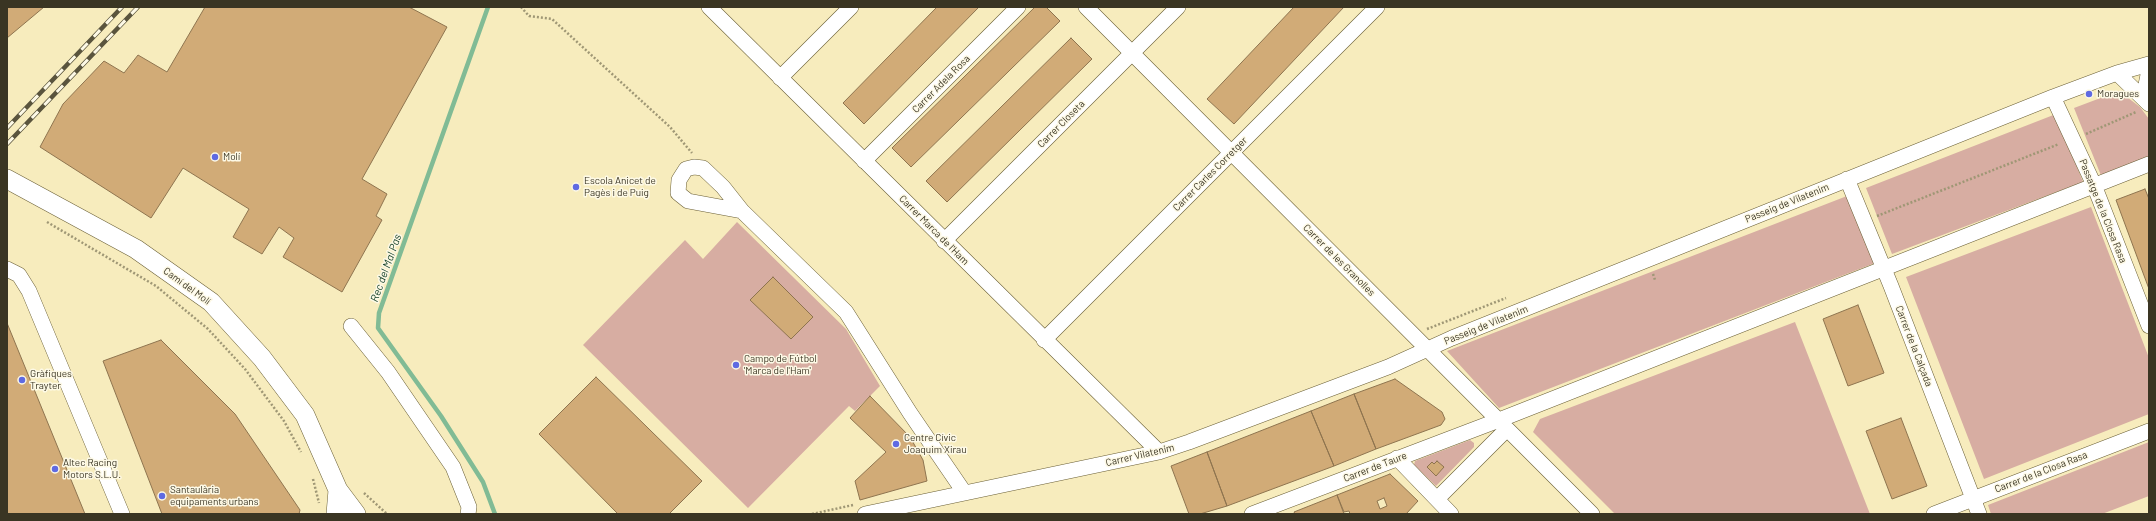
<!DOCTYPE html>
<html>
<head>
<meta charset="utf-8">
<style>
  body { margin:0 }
  #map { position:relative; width:2156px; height:521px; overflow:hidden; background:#f7ecbd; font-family:Barlow,sans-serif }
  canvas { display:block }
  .frame { position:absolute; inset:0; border:8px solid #3a3523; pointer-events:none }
</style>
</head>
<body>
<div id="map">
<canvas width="2156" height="521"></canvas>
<div class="frame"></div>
</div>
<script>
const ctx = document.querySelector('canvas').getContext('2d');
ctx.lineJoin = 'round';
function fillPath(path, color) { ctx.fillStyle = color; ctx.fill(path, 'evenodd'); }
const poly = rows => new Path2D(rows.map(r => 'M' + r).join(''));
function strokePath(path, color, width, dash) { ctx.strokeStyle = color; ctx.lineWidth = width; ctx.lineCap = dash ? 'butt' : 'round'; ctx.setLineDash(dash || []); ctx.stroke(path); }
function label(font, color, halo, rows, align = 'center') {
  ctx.font = font + ' Barlow,sans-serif'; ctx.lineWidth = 3; ctx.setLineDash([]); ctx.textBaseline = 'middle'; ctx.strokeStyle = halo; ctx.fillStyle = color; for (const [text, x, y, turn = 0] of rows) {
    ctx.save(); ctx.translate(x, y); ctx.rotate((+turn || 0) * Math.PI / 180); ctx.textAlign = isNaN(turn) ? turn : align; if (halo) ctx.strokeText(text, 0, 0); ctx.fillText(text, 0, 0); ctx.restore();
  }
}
fillPath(poly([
  [2119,91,2140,107,2149,119,2149,160,2102,178,2074,108],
  [2056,114,2083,182,1892,254,1866,188],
  [1847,196,1875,263,1499,408,1447,351],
  [2091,207,2149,358,2149,414,1984,479,1906,277],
  [737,222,846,329,880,386,855,411,849,406,748,508,583,345,685,240,703,259],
  [1795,322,1870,514,1615,514,1533,432,1540,419],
  [1470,440,1474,443,1474,447,1436,486,1414,465,1415,461],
  [2149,442,2149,496,2102,514,1991,514,1988,505]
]), '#d7ada2');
strokePath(poly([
  [488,7,379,313,378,328,441,416,483,482,495,514]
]), '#81bb95', 4.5);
const building = poly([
  [7,7,44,7,7,38,7,7],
  [205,7,409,7,447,27,362,179,387,194,376,216,382,220,342,292,283,257,294,238,279,227,262,254,233,237,249,209,183,168,151,218,40,147,63,104,104,61,124,73,138,55,167,72,205,7],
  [937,7,979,7,864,124,843,103,937,7],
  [1035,7,1046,7,1060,21,911,167,892,148,1035,7],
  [1294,7,1344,7,1234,124,1207,99,1294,7],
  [1071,38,1092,59,947,202,926,181,1071,38],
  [2145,189,2149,199,2149,289,2116,200,2145,189],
  [773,277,813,317,791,339,750,300,773,277],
  [1858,305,1884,373,1848,386,1823,319,1858,305],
  [7,323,85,514,7,514,7,323],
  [161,340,235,414,300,510,299,514,162,514,103,361,161,340],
  [596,377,702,481,669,514,618,514,539,434,596,377],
  [1395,379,1442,412,1445,419,1441,425,1376,449,1354,394,1395,379],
  [1354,394,1376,449,1334,466,1311,411,1354,394],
  [870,396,910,437,923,460,927,481,860,500,855,481,886,452,850,418,870,396],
  [1311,411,1334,466,1227,506,1207,452,1311,411],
  [1901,418,1927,486,1892,499,1866,431,1901,418],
  [1207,452,1227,506,1200,514,1189,514,1171,466,1207,452],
  [1437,461,1444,467,1436,476,1427,467,1432,462,1434,464,1437,461],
  [1390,474,1418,501,1406,514,1350,514,1349,511,1344,512,1337,495,1390,474],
  [1384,498,1387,506,1380,509,1377,501,1384,498],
  [1337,495,1344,514,1295,514,1294,512,1337,495]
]);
fillPath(building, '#d1ab77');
strokePath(building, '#8e744f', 1);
const minor = poly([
  [709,7,1159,452],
  [1086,7,1592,514],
  [2117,73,2149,104],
  [780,78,851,7],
  [2053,97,2094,185,2149,326],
  [2148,103,2146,85,2149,70],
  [864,161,1018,7],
  [1847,179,1891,286,1979,514],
  [742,211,688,201,678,193,679,180,686,169,694,167,703,168,723,187,742,211,846,312,910,413,964,492],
  [944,241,1178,7],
  [7,269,19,275,29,291,122,514],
  [351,326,388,372,453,467,469,507,468,514],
  [1044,340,1377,7],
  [1397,458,1451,514],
  [1437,499,1507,429],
  [865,514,1159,452,1189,442,1388,367,1452,338,2053,97,2117,73,2149,64],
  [1252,514,1499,420,2149,164],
  [1934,514,2149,431]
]);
const major = poly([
  [7,179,136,249,211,302,262,358,305,415,338,490,356,514],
  [336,514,338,490]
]);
strokePath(minor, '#6b6037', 16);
strokePath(major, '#6b6037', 20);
strokePath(poly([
  [521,7,529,16,552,19,670,127,692,153],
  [2086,134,2136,112],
  [1877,216,2059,144],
  [47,222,156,286,208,329,245,369,284,421,301,452],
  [1653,274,1655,280],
  [1427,329,1506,298],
  [313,479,319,503],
  [364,493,387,514],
  [812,514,853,505]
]), '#9f9775', 2.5, [2, 2]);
strokePath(minor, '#fff', 15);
strokePath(major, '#fff', 19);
const rail = poly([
  [7,128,122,7],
  [7,144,138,7]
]);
strokePath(rail, '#5a543d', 4.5);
strokePath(rail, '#fdf9e6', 3, [9]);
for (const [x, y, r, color] of [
  [2089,94,4,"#5f6ae2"],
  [215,157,4,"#5f6ae2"],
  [576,187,4,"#5f6ae2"],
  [736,365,4,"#5f6ae2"],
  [22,380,4,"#5f6ae2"],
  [896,444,4,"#5f6ae2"],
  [55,469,4,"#5f6ae2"],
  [162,496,4,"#5f6ae2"]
]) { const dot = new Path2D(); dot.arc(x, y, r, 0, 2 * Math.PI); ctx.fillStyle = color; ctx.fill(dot); strokePath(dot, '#fdf9e6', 1.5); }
label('10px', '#3a3523', '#fdf9e6', [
  ["Carrer Adela Rosa",941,84,-45],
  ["Carrer Closeta",1061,124,-45],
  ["Carrer Carles Corretger",1210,174,-45],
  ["Passeig de Vilatenim",1787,203,-22],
  ["Passatge de la Closa Rasa",2103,211,68],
  ["Carrer Marca de l'Ham",934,230,45],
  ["Carrer de les Granolles",1339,260,45],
  ["Camí del Molí",187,286,36],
  ["Passeig de Vilatenim",1486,325,-22],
  ["Carrer de la Calçada",1914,346,69],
  ["Carrer Vilatenim",1140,455,-13],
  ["Carrer de Taure",1375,467,-21],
  ["Carrer de la Closa Rasa",2041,472,-21]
]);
label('10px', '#3a3523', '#fdf9e6', [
  ["Moragues",2097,94],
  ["Molí",223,157],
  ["Escola Anicet de",584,181],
  ["Pagès i de Puig",584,193],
  ["Campo de Fútbol",744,359],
  ["'Marca de l'Ham'",744,371],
  ["Gràfiques",30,374],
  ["Trayter",30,386],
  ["Centre Cívic",904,438],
  ["Joaquim Xirau",904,450],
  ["Altec Racing",63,463],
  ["Motors S.L.U.",63,475],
  ["Santaulària",170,490],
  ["equipaments urbans",170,502]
], 'left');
label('italic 11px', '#103e25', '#fdf9e6', [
  ["Rec del Mal Pas",386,268,-70]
]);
</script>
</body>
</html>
